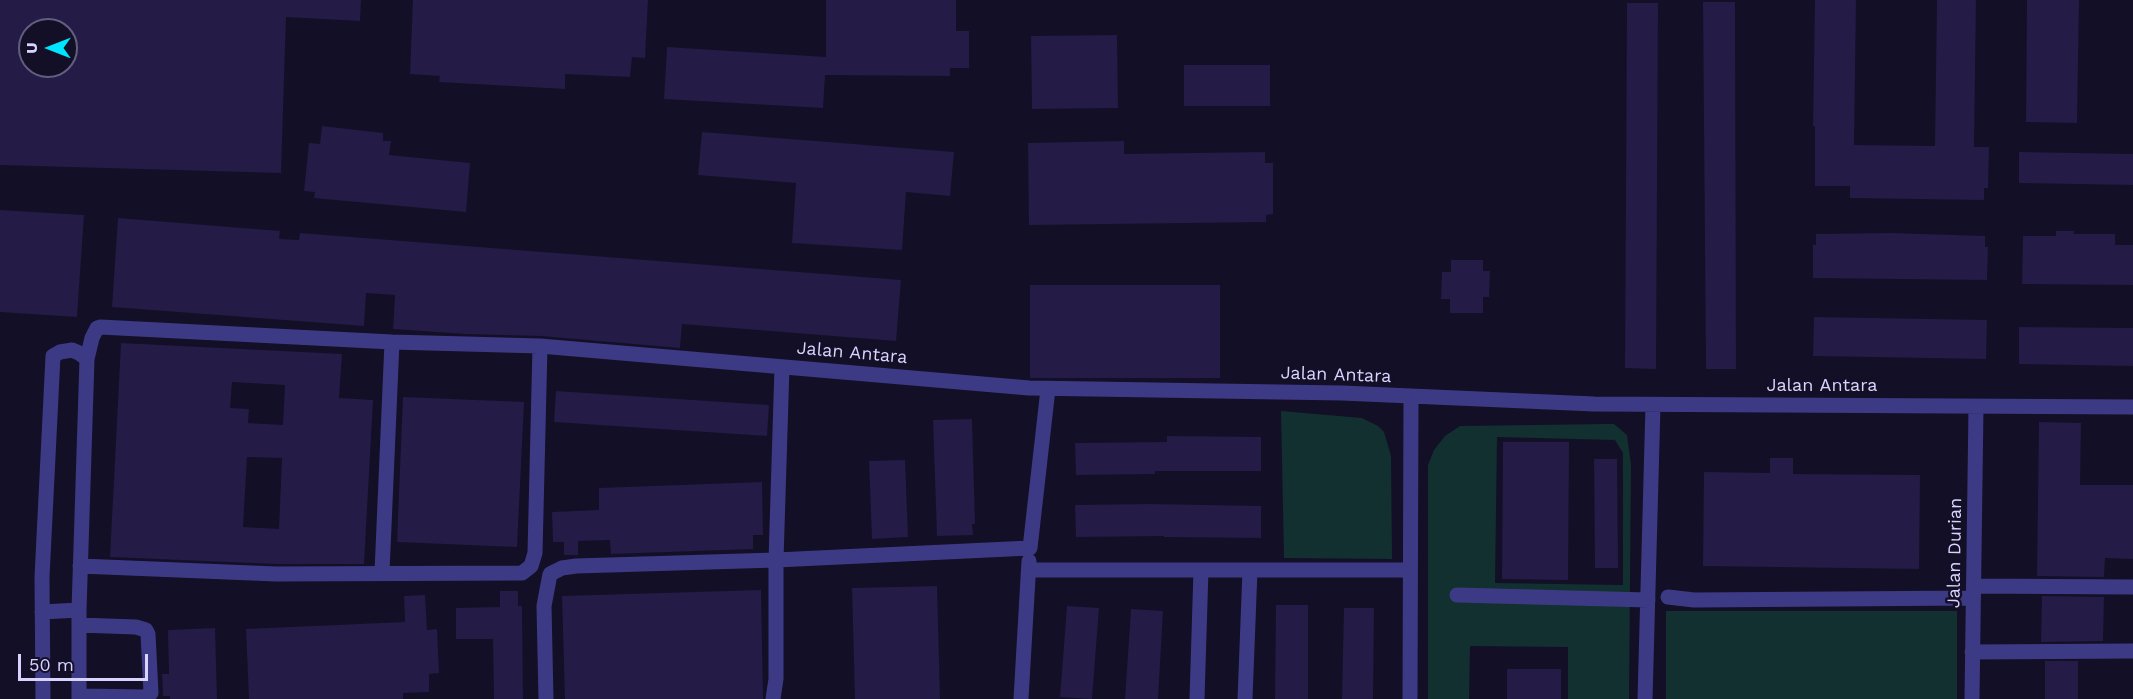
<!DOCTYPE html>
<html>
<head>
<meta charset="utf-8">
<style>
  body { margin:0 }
  #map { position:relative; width:2133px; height:699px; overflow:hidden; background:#130f26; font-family:"Work Sans",sans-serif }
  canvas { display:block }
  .north { position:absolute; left:18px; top:18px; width:60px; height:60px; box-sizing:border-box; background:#130f26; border:2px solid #625e7d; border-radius:50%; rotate:270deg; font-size:16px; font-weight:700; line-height:24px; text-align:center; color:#d9d4ff }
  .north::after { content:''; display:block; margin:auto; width:21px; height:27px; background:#00e5ff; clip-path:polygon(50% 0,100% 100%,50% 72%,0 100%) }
  .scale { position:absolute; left:18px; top:654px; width:130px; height:27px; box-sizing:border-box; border:3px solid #d9d4ff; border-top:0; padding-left:8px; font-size:18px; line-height:21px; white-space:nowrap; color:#d9d4ff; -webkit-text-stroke:4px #130f26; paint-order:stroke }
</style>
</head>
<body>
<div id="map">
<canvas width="2133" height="699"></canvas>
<div class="north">U</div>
<div class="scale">50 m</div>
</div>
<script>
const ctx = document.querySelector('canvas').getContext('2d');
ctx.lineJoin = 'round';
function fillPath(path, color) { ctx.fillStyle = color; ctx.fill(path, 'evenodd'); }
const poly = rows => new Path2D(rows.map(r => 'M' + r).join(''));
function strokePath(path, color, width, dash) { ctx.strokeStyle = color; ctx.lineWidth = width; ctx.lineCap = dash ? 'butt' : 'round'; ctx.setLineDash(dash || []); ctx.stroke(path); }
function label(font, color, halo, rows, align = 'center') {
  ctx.font = font + ' "Work Sans",sans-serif'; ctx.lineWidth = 5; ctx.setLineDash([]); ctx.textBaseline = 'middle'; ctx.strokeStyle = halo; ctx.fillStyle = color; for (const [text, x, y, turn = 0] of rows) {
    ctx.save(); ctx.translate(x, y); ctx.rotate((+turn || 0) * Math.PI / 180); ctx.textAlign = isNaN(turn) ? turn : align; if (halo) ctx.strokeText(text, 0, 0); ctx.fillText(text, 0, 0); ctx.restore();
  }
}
fillPath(poly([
  [1281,411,1362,418,1378,426,1384,432,1391,456,1392,559,1284,558],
  [1606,424,1614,424,1627,435,1631,465,1629,699,1568,699,1568,647,1470,646,1469,699,1428,699,1428,465,1434,450,1445,436,1460,426],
  [1497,437,1615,440,1623,453,1623,585,1495,583],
  [1666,611,1957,611,1957,699,1666,699]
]), '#12302f');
fillPath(poly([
  [0,0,361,0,360,21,286,17,281,173,0,165],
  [30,30,66,30,66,66,30,66],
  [413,0,648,0,645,58,632,57,630,77,565,74,565,89,439,82,440,76,410,74],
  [826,0,956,0,956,31,969,31,969,68,950,68,950,76,825,75,823,108,664,99,667,47,826,57],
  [1815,0,1856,0,1854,145,1935,146,1937,0,1976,0,1974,147,1989,147,1988,188,1984,188,1984,200,1850,198,1850,186,1815,186,1815,126,1813,126],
  [2027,0,2079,0,2077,123,2026,122],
  [1703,2,1735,2,1736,369,1706,369],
  [1627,3,1658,3,1656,369,1625,368],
  [1117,35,1118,108,1032,109,1031,36],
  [1184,65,1270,65,1270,106,1184,106],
  [322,126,383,133,383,141,391,141,389,155,470,163,466,212,314,198,315,192,304,191,309,143,320,144],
  [702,132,954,152,950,196,906,192,902,250,792,243,796,183,698,175],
  [1124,141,1124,154,1265,152,1265,163,1273,163,1273,214,1266,215,1266,222,1029,225,1028,143],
  [2019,152,2133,154,2133,185,2019,183],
  [0,210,84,215,77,317,0,312],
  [118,218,280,231,279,239,299,240,300,233,901,280,896,341,682,324,680,348,541,336,465,334,393,329,395,295,366,293,364,326,112,307],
  [2056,231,2074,231,2074,234,2115,234,2115,245,2133,245,2133,285,2022,284,2023,236,2056,236],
  [1891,233,1985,236,1985,247,1988,247,1987,280,1813,278,1813,245,1816,245,1816,234],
  [1451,260,1483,260,1483,271,1490,271,1489,297,1483,297,1483,313,1450,313,1450,299,1441,299,1442,272,1451,272],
  [1030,285,1220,285,1220,378,1030,378],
  [1814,317,1987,320,1986,359,1813,356],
  [2019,327,2133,328,2133,366,2019,364],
  [121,343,342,354,339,398,373,400,364,564,276,564,110,557],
  [232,382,285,385,283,425,248,423,249,409,230,408],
  [247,457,282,458,279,529,243,527],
  [556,391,769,405,767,436,554,422],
  [403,397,524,402,517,547,397,542],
  [972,419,975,524,972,524,973,535,937,536,933,420],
  [2039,422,2081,423,2080,485,2133,485,2133,559,2105,558,2104,577,2037,576],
  [1167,436,1261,437,1261,471,1155,471,1155,474,1076,475,1075,443,1167,442],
  [1503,442,1569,442,1568,580,1502,579],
  [1770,458,1793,458,1793,474,1920,475,1919,569,1703,566,1704,472,1770,473],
  [1594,459,1617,459,1618,568,1595,568],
  [905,460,908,537,872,539,869,461],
  [762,482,763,535,753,535,753,549,611,554,610,540,578,541,578,555,564,555,564,542,553,542,552,512,599,510,599,488],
  [1151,504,1261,506,1261,538,1164,537,1164,536,1076,537,1075,505],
  [937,586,940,699,855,699,852,588],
  [761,590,763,699,565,699,562,596],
  [500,591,518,591,518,606,522,606,523,699,494,699,493,639,456,639,456,608,500,607],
  [425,595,427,630,437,629,439,673,429,674,429,692,403,693,403,699,249,699,246,629,405,622,404,596],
  [2042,596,2104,597,2103,641,2041,642],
  [1276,605,1308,605,1308,699,1275,699],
  [1067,606,1099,608,1092,699,1060,697],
  [1344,608,1374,608,1373,699,1342,699],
  [1131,609,1163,611,1158,699,1125,699],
  [215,628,217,699,170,699,170,696,163,696,162,674,169,674,168,630],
  [2045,661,2078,661,2078,699,2045,699],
  [1507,669,1561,669,1561,699,1507,699]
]), '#241b47');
strokePath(poly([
  [782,367,776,560,1030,548,1048,389],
  [80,566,276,574,522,573,531,566,535,553,540,346],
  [1029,570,1410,570],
  [382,572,392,342],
  [1974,586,2133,587],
  [1457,595,1648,600],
  [1668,597,1694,600,1973,598],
  [42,612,79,610],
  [79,625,136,627,146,630,148,634,151,693,147,697,79,696],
  [1972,652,2133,651],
  [43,699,42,577,53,356,60,352,72,350,79,353,87,359],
  [79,699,79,610,87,359,92,338,97,328,100,327,392,342,540,346,1029,388,1342,393,1594,404,2133,407],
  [546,699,544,606,550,574,562,568,576,566,776,560,776,679,773,699],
  [1021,699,1029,561],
  [1197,699,1201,570],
  [1245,699,1250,570],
  [1410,699,1411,397],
  [1645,699,1653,405],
  [1972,699,1976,407]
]), '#3d3a85', 15);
label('18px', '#d9d4ff', '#130f26', [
  ["Jalan Antara",852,353,5],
  ["Jalan Antara",1336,375,2],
  ["Jalan Antara",1822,386],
  ["Jalan Durian",1955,553,-89]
]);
</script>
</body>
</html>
